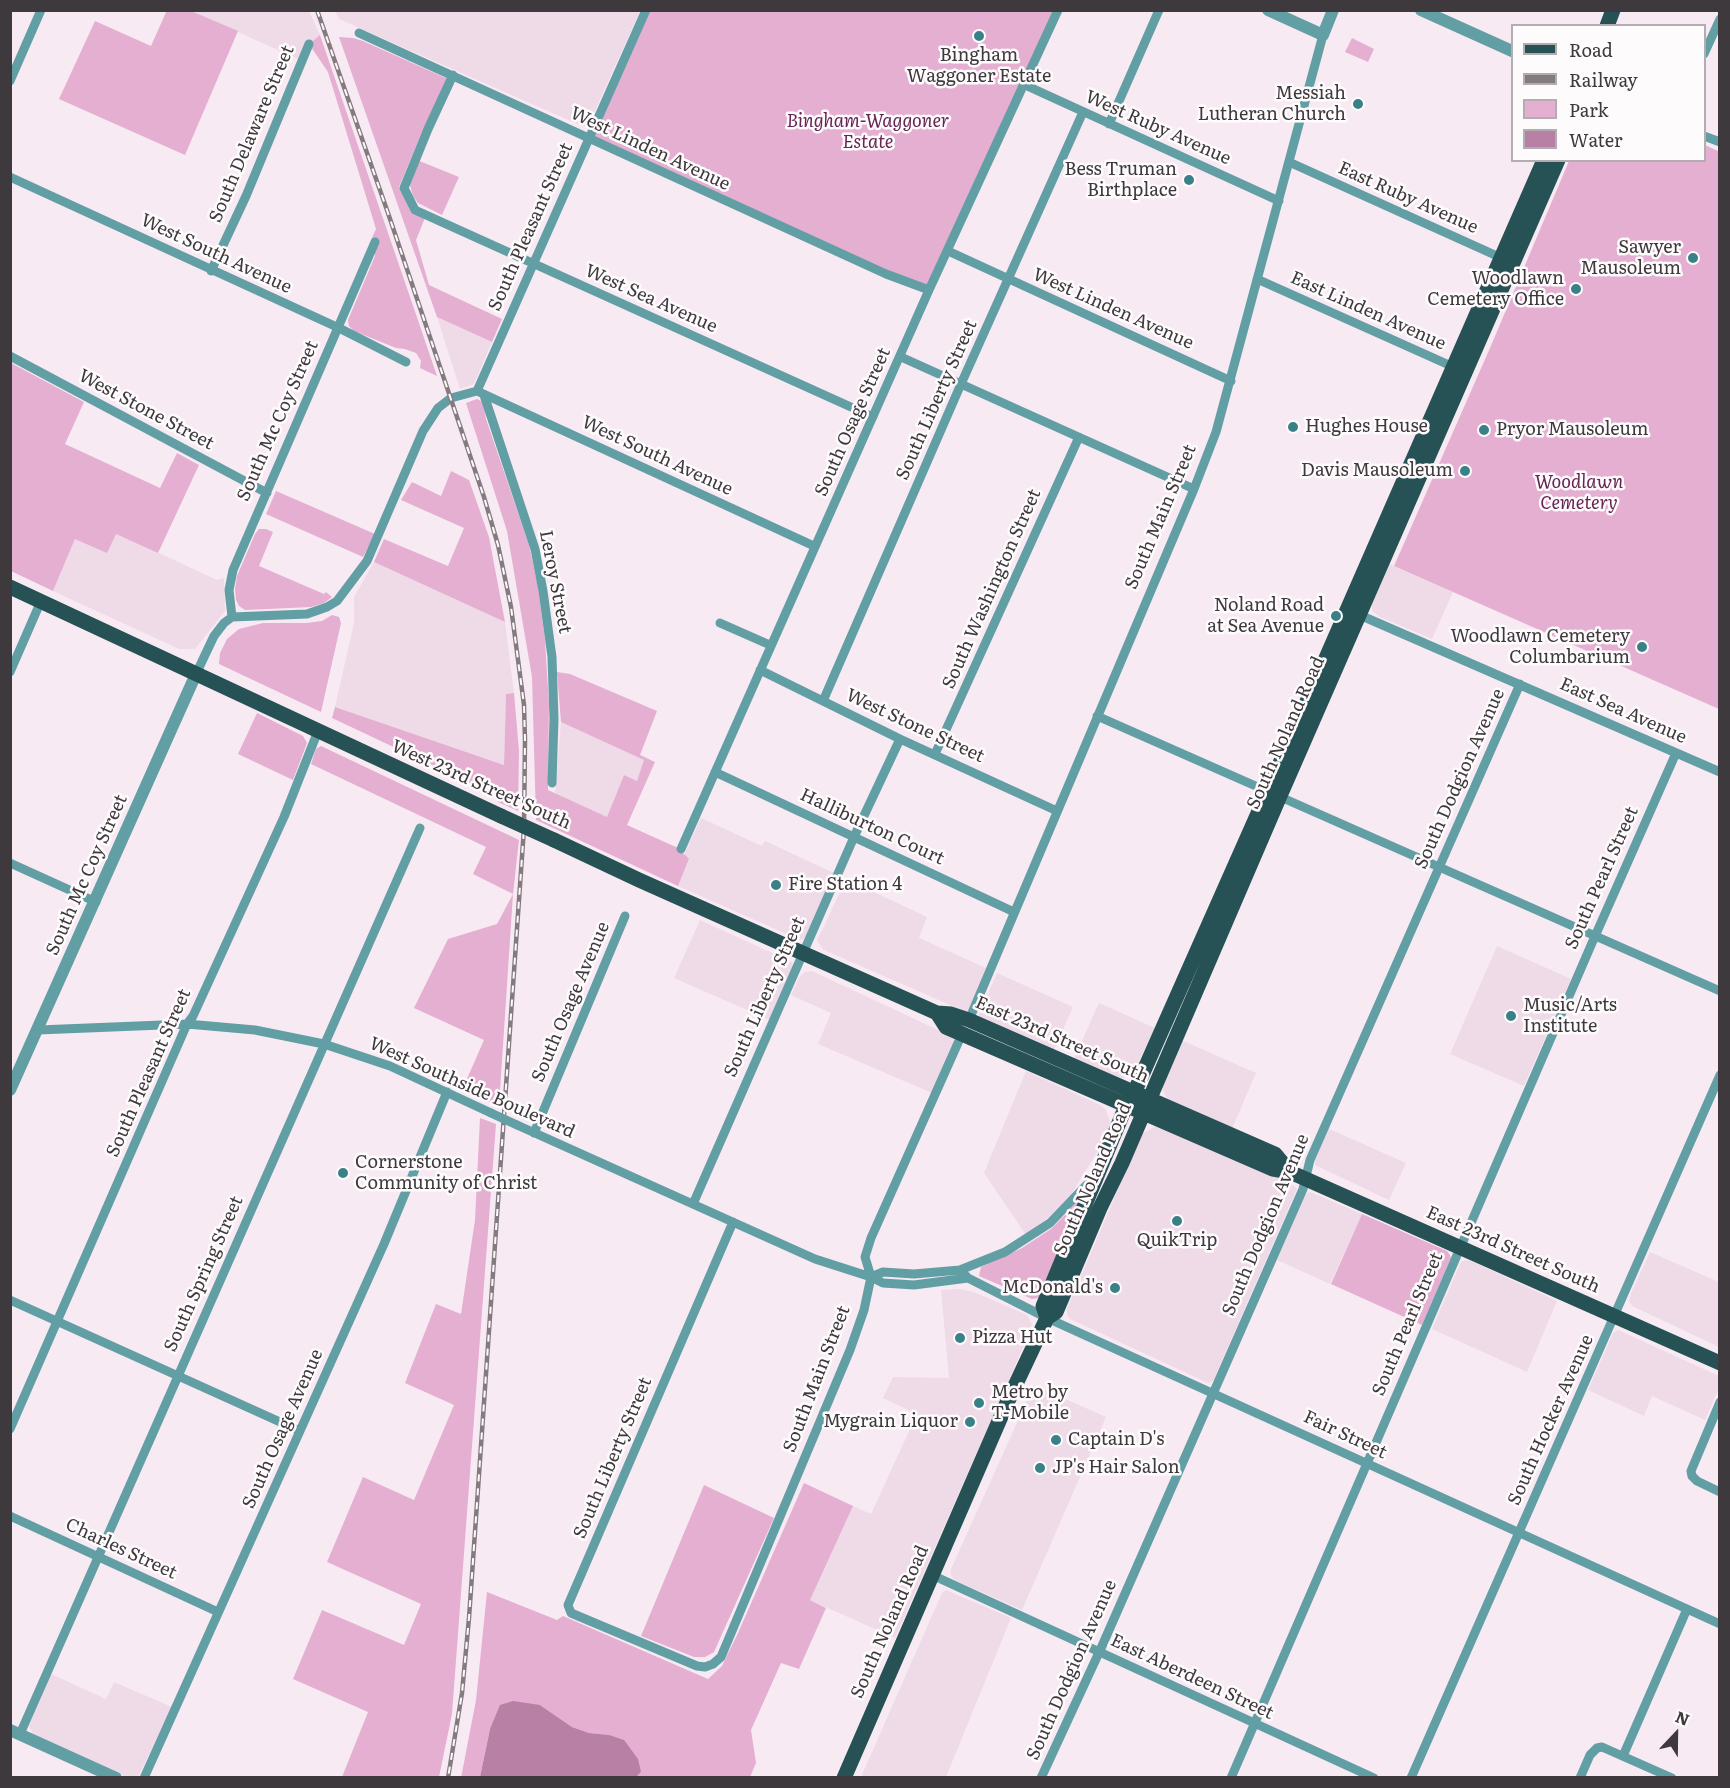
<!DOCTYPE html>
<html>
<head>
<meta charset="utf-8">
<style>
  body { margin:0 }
  #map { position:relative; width:1730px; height:1788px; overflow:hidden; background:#f8eaf3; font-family:Literata,serif }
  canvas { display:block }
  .frame { position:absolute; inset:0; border:12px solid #3e393c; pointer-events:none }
  .legend { position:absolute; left:1511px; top:24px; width:195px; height:138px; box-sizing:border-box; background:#fefbfd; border:2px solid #b1adb0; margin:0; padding:8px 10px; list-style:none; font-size:18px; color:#3e393c }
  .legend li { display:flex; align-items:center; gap:12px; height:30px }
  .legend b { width:30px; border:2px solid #b1adb0 }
  .north { position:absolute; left:1646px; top:1704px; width:60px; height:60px; -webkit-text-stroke:4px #fefbfd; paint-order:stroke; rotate:22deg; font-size:16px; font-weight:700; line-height:24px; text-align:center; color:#3e393c }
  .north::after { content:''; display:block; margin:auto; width:21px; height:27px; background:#3e393c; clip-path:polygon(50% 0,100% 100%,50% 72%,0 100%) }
</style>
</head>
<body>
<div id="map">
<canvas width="1730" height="1788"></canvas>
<div class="frame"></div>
<ul class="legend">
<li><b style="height:8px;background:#265155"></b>Road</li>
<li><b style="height:8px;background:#847b81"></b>Railway</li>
<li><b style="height:16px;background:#e4afd1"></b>Park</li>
<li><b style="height:16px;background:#b780a4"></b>Water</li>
</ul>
<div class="north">N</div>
</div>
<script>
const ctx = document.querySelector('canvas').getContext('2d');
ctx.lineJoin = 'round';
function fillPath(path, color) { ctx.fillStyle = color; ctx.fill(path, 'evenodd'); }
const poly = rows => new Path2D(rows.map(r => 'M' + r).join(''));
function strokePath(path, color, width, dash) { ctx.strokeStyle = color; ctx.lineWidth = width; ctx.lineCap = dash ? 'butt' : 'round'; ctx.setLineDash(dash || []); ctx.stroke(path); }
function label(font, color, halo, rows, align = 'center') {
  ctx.font = font + ' Literata,serif'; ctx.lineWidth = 5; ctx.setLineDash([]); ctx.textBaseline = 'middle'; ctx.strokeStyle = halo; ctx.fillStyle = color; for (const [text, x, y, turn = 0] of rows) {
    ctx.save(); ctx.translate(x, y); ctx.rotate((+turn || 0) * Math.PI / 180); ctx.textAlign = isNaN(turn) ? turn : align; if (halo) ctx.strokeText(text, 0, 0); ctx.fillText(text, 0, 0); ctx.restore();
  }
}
fillPath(poly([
  [191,11,309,11,320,35,309,44,298,59],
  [335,11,640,11,588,126,584,127,339,19],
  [437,317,492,342,474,384,460,389],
  [116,533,217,580,224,578,225,611,195,649,179,649,53,591,75,539],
  [374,562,505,622,514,693,506,694,504,765,335,707,354,623,354,597],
  [1389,564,1453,592,1432,639,1380,617,1372,611,1372,604],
  [561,722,645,760,637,781,624,775,607,817,555,794],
  [701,818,762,846,765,841,834,873,805,938,800,940,678,886,689,860,684,855],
  [846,879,927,917,919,938,986,968,970,1009,966,1012,824,950,817,941],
  [700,920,792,962,793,966,770,1020,674,978],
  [1497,946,1571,979,1524,1086,1450,1054],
  [812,971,953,1037,955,1041,932,1093,818,1044,831,1013,791,995,800,976,805,972],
  [997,973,1073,1007,1053,1052,980,1018,979,1014],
  [1099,1003,1155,1028,1135,1069,1123,1078,1114,1079,1073,1061],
  [1181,1040,1256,1073,1231,1131,1171,1103,1166,1097,1163,1090,1164,1080],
  [1026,1071,1100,1105,1106,1110,1110,1122,1105,1139,1072,1193,1049,1217,1026,1235,984,1173],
  [1154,1127,1166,1129,1293,1185,1297,1189,1213,1381,1208,1383,1070,1319,1067,1315,1067,1309,1139,1140,1142,1134],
  [1327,1128,1406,1163,1389,1200,1315,1165,1315,1159],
  [1310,1192,1362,1214,1330,1284,1277,1260,1305,1195],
  [1650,1252,1719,1282,1719,1347,1632,1306,1629,1301,1631,1293],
  [1465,1260,1471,1261,1557,1301,1527,1372,1432,1329,1461,1262],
  [960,1289,974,1292,1027,1315,1032,1324,1028,1336,895,1638,810,1600,853,1506,871,1514,917,1414,883,1398,893,1377,949,1378,941,1290],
  [1618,1330,1719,1376,1719,1388,1705,1420,1652,1396,1644,1416,1588,1390,1613,1333],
  [1034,1385,1106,1417,1022,1610,955,1580,951,1576,951,1569],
  [946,1590,1011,1618,946,1777,861,1777,942,1593],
  [51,1674,106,1699,114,1682,172,1707,138,1777,127,1777,39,1739,32,1732,29,1726]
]), '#efdae7');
fillPath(poly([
  [167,10,191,11,238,31,185,155,59,99,95,21,151,46],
  [646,11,1058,11,929,290,588,139],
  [320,35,421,329,437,376,420,368,421,361,416,353,405,349,396,348,354,331,349,326,348,320,375,256,371,240,376,229,328,72,309,44],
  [339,37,353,38,363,41,448,79,422,132,399,187,411,212,425,218,416,240,429,285,502,319,492,342,437,317],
  [1352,38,1374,49,1368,62,1345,52],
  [1705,145,1720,152,1719,709,1394,566,1490,348,1569,161,1704,160],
  [417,160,459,177,442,215,418,203,413,196,410,185],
  [11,363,84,402,65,444,160,488,177,453,199,465,158,553,116,534,107,553,75,539,53,591,11,571],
  [477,399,483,402,486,419,529,545,538,586,545,640,549,705,548,790,607,817,624,775,637,781,644,760,561,722,557,672,570,674,657,711,640,755,655,762,627,825,678,848,689,859,678,886,536,820,532,677,507,531,466,403],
  [451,471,469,480,489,537,505,622,374,562,384,539,448,566,464,528,401,500,412,482,441,496],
  [276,491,375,534,363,557,266,514],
  [259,529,266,529,273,532,259,566,324,594,326,592,332,597,324,603,311,607,245,610,239,606,236,600,235,589,237,576,255,534],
  [332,615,339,617,341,623,321,712,219,664,220,653,227,639,239,629,263,623,306,623,322,621],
  [514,693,519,751,518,811,498,802,491,793,332,718,335,707,504,765,506,694],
  [257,713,303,736,307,743,293,780,238,754],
  [321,746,519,840,513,894,499,1106,462,1090,484,1040,414,1008,448,939,497,924,513,894,473,874,486,847,311,764,316,749],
  [480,1118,496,1124,452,1714,439,1777,342,1777,368,1712,293,1679,322,1610,404,1645,421,1604,327,1562,363,1477,414,1500,454,1405,405,1383,436,1304,461,1314,475,1220],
  [1079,1196,1082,1198,1038,1298,1032,1299,979,1276,981,1267,1022,1248,1051,1229,1066,1214],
  [1362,1214,1447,1251,1450,1255,1451,1258,1422,1325,1331,1284],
  [804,1483,853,1506,810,1600,826,1608,799,1669,781,1663,751,1730,756,1763,750,1777,635,1777,641,1772,609,1735,589,1733,572,1727,540,1705,490,1729,480,1777,461,1778,476,1700,487,1592,557,1620,563,1616,708,1679,722,1666,738,1633],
  [704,1485,774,1518,714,1652,705,1657,694,1657,641,1636]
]), '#e4afd1');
fillPath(poly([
  [513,1701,540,1705,572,1727,589,1733,609,1735,624,1740,638,1759,641,1772,635,1778,480,1777,490,1729,500,1705]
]), '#b780a4');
strokePath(poly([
  [359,33,886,274,929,290],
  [1704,54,1720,19],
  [453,75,428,129,404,188,415,210,873,417],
  [10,81,41,10],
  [1025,85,1279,201],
  [1109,124,1159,10],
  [1704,136,1720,142],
  [1289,162,1506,260],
  [10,177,339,328,406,362],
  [948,251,1231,381],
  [211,271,246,196,309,44],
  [1257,279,1458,369],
  [10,356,267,493],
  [901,357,1194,489],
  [477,391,646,10],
  [484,395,535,549,543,591,552,657,554,719,552,783],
  [1355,613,1720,772],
  [232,617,229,590,233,570,375,242],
  [720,623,770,645],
  [760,670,900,739,1057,811],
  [10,672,41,601],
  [196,674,214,636,224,623,232,617,307,614,327,607,337,601,367,561,423,431,438,408,451,398,477,391,814,546],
  [823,701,961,384,1083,112],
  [1097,716,1720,991],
  [935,754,1079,437],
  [715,772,1014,912],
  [681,849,929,290,1058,10],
  [10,863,96,902],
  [969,1020,1194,489,1216,432,1323,35],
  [38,1030,187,1024,255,1030,324,1044,390,1066,491,1113],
  [517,1125,815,1259,871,1277,883,1283,914,1285,968,1278],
  [534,1133,625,916],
  [693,1204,854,837,900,739],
  [733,1222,568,1605,571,1613,697,1666,705,1667,713,1664,721,1657,850,1350,864,1310,871,1277,865,1257,871,1238,962,1034],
  [960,1270,968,1278,1047,1318,1720,1624],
  [871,1277,883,1272,914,1274,960,1270,1005,1252,1050,1223,1094,1177],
  [10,1300,300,1431],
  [1720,1402,1691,1471,1692,1476,1697,1481,1720,1492],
  [10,1429,187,1024,193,1016,284,817,318,731],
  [10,1516,218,1612],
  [932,1575,1374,1778],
  [20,1734,420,828],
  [1623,1756,1687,1609],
  [144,1778,384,1244,447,1092],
  [1041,1778,1102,1646,1303,1189,1310,1160,1520,684],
  [1231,1778,1592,943,1676,753],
  [1411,1778,1720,1075],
  [1580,1778,1590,1755,1597,1748,1602,1747,1672,1778]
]), '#629fa5', 9);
strokePath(poly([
  [1268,10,1323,35,1333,10],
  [1421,10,1512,51],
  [10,1090,196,674],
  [10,1730,116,1778]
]), '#629fa5', 12);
strokePath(poly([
  [1607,26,1613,10],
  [10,587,501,816],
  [554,840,639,880,937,1013,951,1014,969,1020,1275,1154,1290,1172],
  [937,1013,946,1027,1273,1169,1290,1172,1720,1363],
  [1047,1318,1043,1306,1126,1106,1134,1093,1267,793,1544,160],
  [844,1778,1006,1405,1047,1318,1056,1312,1100,1208,1122,1163,1279,798,1558,160]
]), '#265155', 15);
const rail = poly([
  [317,10,388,213,484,497,498,545,511,607,524,705,525,740,524,828,469,1618,462,1693,448,1778]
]);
strokePath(rail, '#847b81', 4.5);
strokePath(rail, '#fefbfd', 2, [7]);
strokePath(poly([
  [491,1113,517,1125]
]), '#629fa5', 9);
strokePath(poly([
  [501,816,554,840]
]), '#265155', 15);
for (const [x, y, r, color] of [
  [979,36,6,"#398187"],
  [1358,104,6,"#398187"],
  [1189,180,6,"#398187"],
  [1693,258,6,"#398187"],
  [1576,289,6,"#398187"],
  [1293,427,6,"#398187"],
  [1484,430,6,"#398187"],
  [1465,471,6,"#398187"],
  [1336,616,6,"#398187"],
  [1642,647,6,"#398187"],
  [776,885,6,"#398187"],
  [1511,1016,6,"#398187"],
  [343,1173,6,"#398187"],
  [1177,1221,6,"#398187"],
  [1115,1288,6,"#398187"],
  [960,1338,6,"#398187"],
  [979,1403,6,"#398187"],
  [970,1422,6,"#398187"],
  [1056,1440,6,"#398187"],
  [1040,1468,6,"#398187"]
]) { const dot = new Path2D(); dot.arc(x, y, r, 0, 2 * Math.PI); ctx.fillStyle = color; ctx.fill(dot); strokePath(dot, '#fefbfd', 2); }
label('18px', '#3e393c', '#fefbfd', [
  ["Bingham",979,56,"center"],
  ["Waggoner Estate",979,77,"center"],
  ["Messiah",1346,94],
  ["Lutheran Church",1346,115],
  ["Bess Truman",1177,170],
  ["Birthplace",1177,191],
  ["Sawyer",1681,248],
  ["Mausoleum",1681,269],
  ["Woodlawn",1564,279],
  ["Cemetery Office",1564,300],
  ["Hughes House",1305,427,"left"],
  ["Pryor Mausoleum",1496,430,"left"],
  ["Davis Mausoleum",1453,471],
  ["Noland Road",1324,606],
  ["at Sea Avenue",1324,627],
  ["Woodlawn Cemetery",1630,637],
  ["Columbarium",1630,658],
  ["Fire Station 4",788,885,"left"],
  ["Music/Arts",1523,1006,"left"],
  ["Institute",1523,1027,"left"],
  ["Cornerstone",355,1163,"left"],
  ["Community of Christ",355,1184,"left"],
  ["QuikTrip",1177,1241,"center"],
  ["McDonald's",1103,1288],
  ["Pizza Hut",972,1338,"left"],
  ["Metro by",991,1393,"left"],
  ["T-Mobile",991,1414,"left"],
  ["Mygrain Liquor",958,1422],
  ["Captain D's",1068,1440,"left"],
  ["JP's Hair Salon",1052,1468,"left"]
], 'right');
label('italic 18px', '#662453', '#fefbfd', [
  ["Bingham-Waggoner",868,122],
  ["Estate",868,143],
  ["Woodlawn",1579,483],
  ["Cemetery",1579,504]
]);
label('18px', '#3e393c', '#fefbfd', [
  ["West Ruby Avenue",1158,128,24],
  ["South Delaware Street",252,134,-67],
  ["West Linden Avenue",650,149,25],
  ["East Ruby Avenue",1408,198,24],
  ["South Pleasant Street",531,227,-66],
  ["West South Avenue",216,254,25],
  ["West Sea Avenue",651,299,24],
  ["West Linden Avenue",1113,309,24],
  ["East Linden Avenue",1368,311,24],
  ["South Liberty Street",937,400,-66],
  ["West Stone Street",146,410,28],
  ["South Mc Coy Street",278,421,-66],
  ["South Osage Street",853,422,-66],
  ["West South Avenue",657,456,25],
  ["South Main Street",1161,517,-67],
  ["Leroy Street",555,582,79],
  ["South Washington Street",992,589,-66],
  ["East Sea Avenue",1623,711,24],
  ["West Stone Street",915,726,25],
  ["South Noland Road",1286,733,-66],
  ["South Dodgion Avenue",1460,779,-66],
  ["West 23rd Street South",481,785,24],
  ["Halliburton Court",872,827,25],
  ["South Mc Coy Street",87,875,-66],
  ["South Pearl Street",1602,878,-66],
  ["South Liberty Street",765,997,-66],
  ["South Osage Avenue",571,1002,-67],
  ["East 23rd Street South",1062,1040,24],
  ["South Pleasant Street",149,1073,-66],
  ["West Southside Boulevard",472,1088,24],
  ["South Noland Road",1093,1179,-66],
  ["South Dodgion Avenue",1266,1225,-67],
  ["East 23rd Street South",1513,1250,24],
  ["South Spring Street",204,1274,-66],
  ["South Pearl Street",1408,1324,-67],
  ["South Main Street",817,1379,-69],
  ["South Hocker Avenue",1551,1420,-66],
  ["South Osage Avenue",283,1429,-66],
  ["Fair Street",1345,1435,25],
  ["South Liberty Street",613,1458,-67],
  ["Charles Street",121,1549,25],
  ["South Noland Road",890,1622,-66],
  ["South Dodgion Avenue",1072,1670,-66],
  ["East Aberdeen Street",1192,1677,25]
]);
</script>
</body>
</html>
